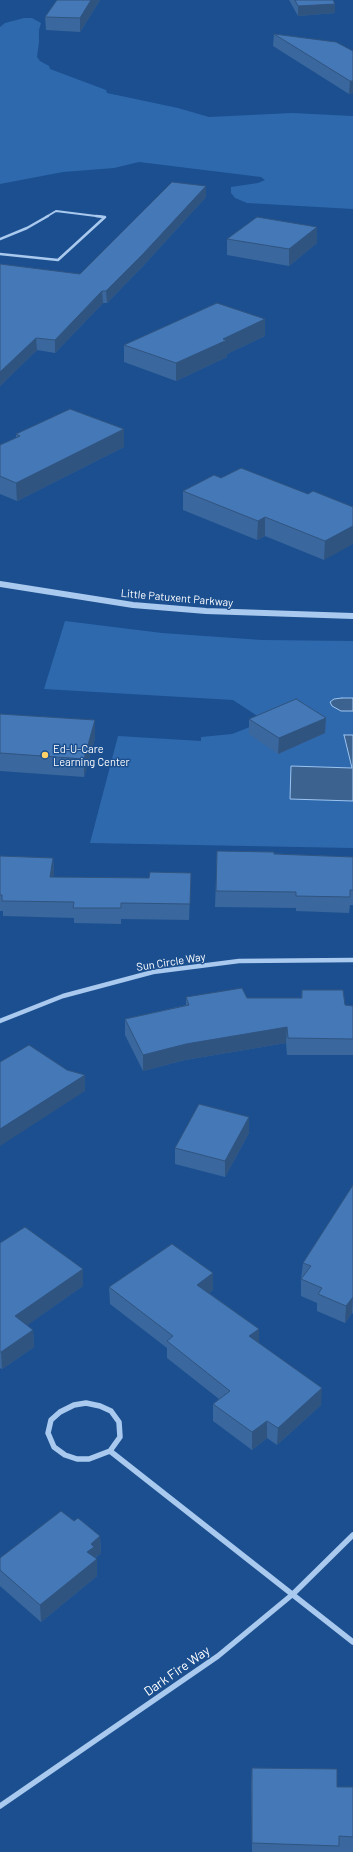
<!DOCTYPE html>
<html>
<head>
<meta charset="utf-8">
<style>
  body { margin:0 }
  canvas { display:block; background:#1b4f8f }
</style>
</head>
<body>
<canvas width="353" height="1852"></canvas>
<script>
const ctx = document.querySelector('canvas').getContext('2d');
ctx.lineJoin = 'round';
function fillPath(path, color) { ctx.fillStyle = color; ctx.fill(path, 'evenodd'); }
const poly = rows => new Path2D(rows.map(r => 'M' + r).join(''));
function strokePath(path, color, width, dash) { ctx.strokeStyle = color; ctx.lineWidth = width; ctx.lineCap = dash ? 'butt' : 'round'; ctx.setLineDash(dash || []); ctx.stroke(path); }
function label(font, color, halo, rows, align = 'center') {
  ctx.font = font + ' Barlow,sans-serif'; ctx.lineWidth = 3; ctx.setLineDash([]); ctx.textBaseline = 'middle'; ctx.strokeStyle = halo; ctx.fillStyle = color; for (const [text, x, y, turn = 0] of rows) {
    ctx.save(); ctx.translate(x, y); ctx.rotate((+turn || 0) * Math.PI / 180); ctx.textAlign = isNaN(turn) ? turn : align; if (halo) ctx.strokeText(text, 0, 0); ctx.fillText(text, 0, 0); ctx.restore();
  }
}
fillPath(poly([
  [24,18,32,18,41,23,39,30,39,42,37,57,40,61,49,66,50,69,106,90,107,93,178,108,209,117,292,113,353,116,353,209,247,203,235,198,231,193,231,187,258,183,265,180,261,177,139,162,114,168,63,172,0,184,0,27,5,23],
  [65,621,162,633,262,640,353,641,353,848,90,843,118,736,201,741,201,737,232,734,265,721,233,700,44,689]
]), '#2e69ad');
const water = poly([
  [342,698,353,698,353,711,341,711,332,706,330,702,334,699,342,698],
  [344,735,353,735,353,801,290,799,291,766,352,768,344,735]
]);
fillPath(water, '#3c6290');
strokePath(water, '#9cc4f0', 1);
strokePath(poly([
  [46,217,56,211,104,217]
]), '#a9c9ee', 2);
strokePath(poly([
  [0,239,27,228,48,216],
  [0,254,58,260,105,217,96,216]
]), '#a9c9ee', 2.5);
strokePath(poly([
  [0,1021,63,996,153,972,239,961,353,960]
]), '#a9c9ee', 4.5);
strokePath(poly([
  [86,1403,100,1406,111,1411,119,1422,120,1437,110,1451,89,1459,77,1459,65,1455,54,1447,48,1433,51,1420,60,1412,74,1405,86,1403],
  [110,1451,353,1642],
  [0,1806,218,1656,293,1594,353,1535]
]), '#a9c9ee', 5.5);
strokePath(poly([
  [0,584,133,605,206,611,353,616]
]), '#a9c9ee', 6);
fillPath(poly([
  [57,0,100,0,80,32,46,30,45,17],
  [289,0,333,0,335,13,298,16],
  [274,34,353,51,353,93,349,94,273,46],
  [206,197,143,266,107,303,103,303,55,353,37,350,0,386,0,264,80,274],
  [317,227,317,243,289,266,227,255,227,239],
  [265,319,265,336,227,354,227,357,176,381,124,362,124,345],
  [16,434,124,447,17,501,0,494,0,445,16,438],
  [221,478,308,494,353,507,324,560,265,536,257,540,183,510,183,491],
  [0,714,95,738,84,777,0,771],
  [249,719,325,733,278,754,249,734],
  [217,851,353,857,353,905,350,905,349,913,296,911,296,908,215,907],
  [0,856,53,858,54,873,53,877,149,878,191,873,189,920,121,919,121,924,74,923,74,918,3,916,3,911,0,911],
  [302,990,345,1005,353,1006,353,1055,287,1055,286,1043,185,1060,143,1071,125,1035,125,1019,186,1005,186,997,247,998,301,998],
  [249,1117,249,1133,225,1177,175,1164,175,1148],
  [353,1185,353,1314,352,1313,345,1323,317,1311,317,1303,301,1296,301,1279,303,1263],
  [0,1243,83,1269,83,1286,27,1325,33,1330,34,1347,2,1369,0,1368],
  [109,1287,213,1290,209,1293,259,1329,259,1343,321,1405,277,1445,267,1438,252,1450,213,1421,213,1404,219,1399,167,1358,167,1348,110,1304],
  [74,1521,100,1536,101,1553,95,1558,97,1576,41,1622,0,1586,0,1558],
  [252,1768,337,1787,353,1787,353,1852,252,1852,251,1785]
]), '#3a679d');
fillPath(poly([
  [91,0,100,0,80,32,80,18],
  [335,4,335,13,298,16,298,6],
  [350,81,353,81,353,93,349,94],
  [206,186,206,197,143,266,107,303,106,291],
  [317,227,317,243,289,266,289,249],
  [102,291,103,303,55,353,55,340],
  [265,319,265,336,227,354,227,357,176,381,176,363,223,339],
  [36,338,37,350,0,386,0,372],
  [124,429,124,447,17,501,16,483],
  [265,517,265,536,257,540,258,521],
  [353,526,353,544,324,560,325,541],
  [326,718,325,733,278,754,279,738],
  [95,720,95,738,84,777,84,759],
  [53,858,54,873,51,893,50,877],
  [287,1027,286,1043,185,1060,143,1071,143,1055,186,1044],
  [85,1075,85,1091,0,1146,0,1129],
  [249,1117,249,1133,225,1177,225,1161],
  [83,1269,83,1286,16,1333,15,1316],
  [213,1273,213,1290,197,1302,197,1285],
  [353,1297,352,1313,345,1323,346,1306],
  [259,1329,259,1346,249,1336],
  [33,1330,34,1347,2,1369,1,1352],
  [322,1388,321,1405,277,1445,278,1428],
  [267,1421,267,1438,252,1450,252,1432],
  [100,1536,101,1553,94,1558,97,1559,97,1576,41,1622,40,1605,87,1552,91,1544]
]), '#305480');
const building = poly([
  [57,0,91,0,80,18,45,17,57,0],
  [295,0,333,0,335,4,298,6,295,0],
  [274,34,336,42,353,51,353,81,350,81,274,34],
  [172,182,206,186,143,254,106,291,102,291,55,340,36,338,0,372,0,264,80,274,172,182],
  [257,217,317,227,289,249,227,239,257,217],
  [217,303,265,319,223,339,227,340,176,363,124,345,217,303],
  [70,409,124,429,16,483,0,476,0,445,20,436,16,434,70,409],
  [241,468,308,494,313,491,353,507,353,526,325,541,265,517,258,521,183,491,214,475,221,478,241,468],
  [296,699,326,718,279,738,249,719,296,699],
  [0,714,95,720,84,759,0,753,0,714],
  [217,851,274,852,274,854,353,857,353,890,350,890,350,897,296,896,296,892,216,891,217,851],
  [0,856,53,858,50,877,149,878,150,872,191,873,190,904,121,903,121,908,73,908,74,902,2,901,2,895,0,895,0,856],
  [242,988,247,998,302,998,302,990,343,990,345,1005,353,1006,353,1039,288,1038,287,1027,186,1044,143,1055,125,1019,189,1005,186,997,242,988],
  [29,1045,67,1070,85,1075,0,1129,0,1062,29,1045],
  [199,1104,249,1117,225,1161,175,1148,199,1104],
  [353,1185,353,1297,346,1306,318,1294,322,1288,301,1279,311,1266,303,1263,353,1185],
  [25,1227,83,1269,15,1316,33,1330,1,1352,0,1352,0,1243,25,1227],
  [172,1244,213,1273,197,1285,259,1329,249,1336,322,1388,278,1428,267,1421,252,1432,213,1404,230,1391,167,1341,173,1336,109,1287,172,1244],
  [61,1511,74,1521,78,1518,100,1536,91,1544,94,1547,87,1552,97,1559,40,1605,0,1570,0,1558,61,1511],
  [252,1768,337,1769,337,1787,353,1787,353,1837,339,1836,339,1846,252,1843,252,1768]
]);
fillPath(building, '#4478b7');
strokePath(building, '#305480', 1);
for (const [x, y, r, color] of [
  [45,755,4,"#ffd166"]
]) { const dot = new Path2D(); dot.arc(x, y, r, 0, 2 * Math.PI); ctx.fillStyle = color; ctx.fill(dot); strokePath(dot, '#1b4f8f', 1.5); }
label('11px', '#fff', '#1b4f8f', [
  ["Little Patuxent Parkway",177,598,5],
  ["Sun Circle Way",171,962,-9]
]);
label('11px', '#fff', '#1b4f8f', [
  ["Ed-U-Care",53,749],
  ["Learning Center",53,762]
], 'left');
label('13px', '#fff', '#1b4f8f', [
  ["Dark Fire Way",177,1671,-35]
]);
</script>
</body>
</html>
